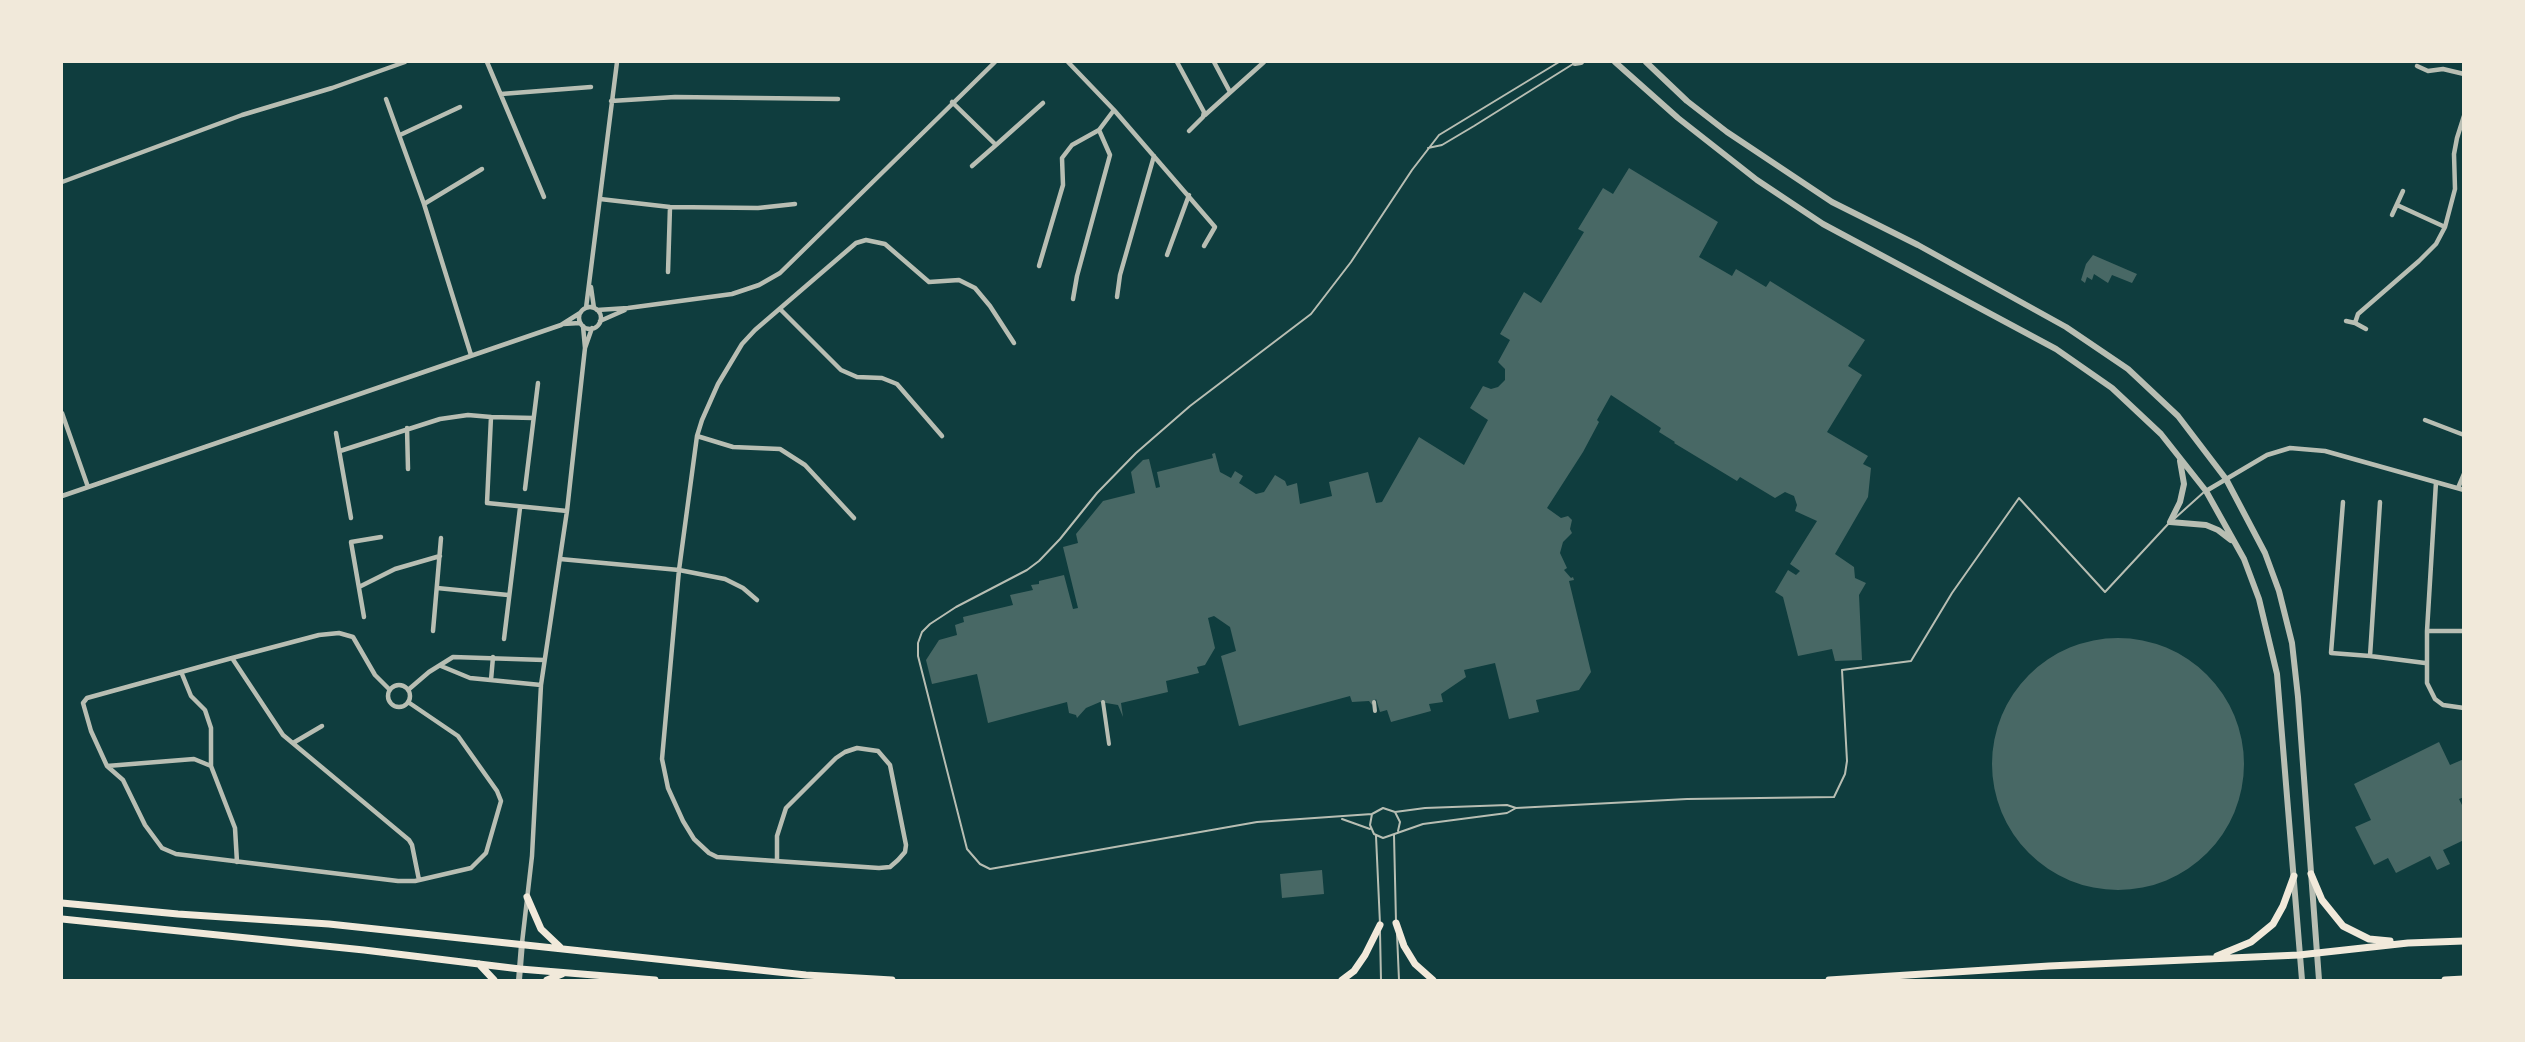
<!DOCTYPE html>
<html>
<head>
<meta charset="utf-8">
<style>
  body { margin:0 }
  #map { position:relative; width:2525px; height:1042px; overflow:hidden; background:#0f3d3e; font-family:"IBM Plex Serif",serif }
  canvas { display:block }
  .frame { position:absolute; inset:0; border:63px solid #f1e9da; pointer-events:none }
</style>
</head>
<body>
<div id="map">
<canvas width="2525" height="1042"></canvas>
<div class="frame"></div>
</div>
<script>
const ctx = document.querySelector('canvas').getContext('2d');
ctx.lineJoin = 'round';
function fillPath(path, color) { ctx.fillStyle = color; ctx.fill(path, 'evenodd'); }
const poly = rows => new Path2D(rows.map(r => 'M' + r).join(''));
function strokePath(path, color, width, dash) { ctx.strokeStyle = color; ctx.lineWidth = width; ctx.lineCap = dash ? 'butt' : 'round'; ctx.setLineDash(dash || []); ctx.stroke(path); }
fillPath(poly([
  [1629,168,1718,222,1699,257,1732,276,1736,269,1766,287,1770,281,1865,340,1848,366,1862,375,1827,432,1868,456,1863,464,1871,468,1868,497,1835,554,1854,567,1855,578,1866,583,1859,595,1862,660,1835,661,1832,649,1798,656,1783,597,1775,592,1788,570,1796,575,1800,571,1790,564,1817,521,1795,511,1797,505,1794,496,1785,492,1775,498,1740,477,1737,481,1674,443,1675,442,1659,432,1661,428,1611,395,1597,420,1599,422,1583,452,1547,508,1561,518,1568,516,1572,520,1570,529,1572,533,1563,542,1560,553,1567,568,1564,570,1571,578,1573,577,1574,580,1569,581,1591,672,1579,690,1536,700,1539,712,1509,719,1495,663,1464,670,1466,677,1441,694,1443,702,1429,704,1431,711,1391,722,1387,710,1380,712,1376,699,1372,705,1369,701,1352,702,1350,696,1239,726,1221,656,1236,651,1230,627,1214,616,1208,618,1215,648,1205,665,1197,667,1199,673,1166,681,1168,692,1121,703,1123,717,1118,705,1100,702,1086,708,1077,718,1076,715,1069,713,1067,702,988,723,977,674,932,684,926,660,939,640,957,635,955,625,964,622,963,617,1013,605,1010,595,1033,590,1031,585,1039,584,1039,581,1064,575,1073,609,1078,608,1063,547,1078,543,1076,534,1103,501,1135,493,1131,472,1143,460,1149,459,1156,488,1160,487,1157,472,1213,458,1212,454,1215,453,1220,472,1231,478,1235,471,1243,476,1239,483,1256,494,1264,492,1275,475,1285,481,1287,486,1297,483,1300,504,1332,496,1329,482,1368,472,1376,503,1382,502,1419,437,1464,465,1488,420,1470,408,1483,386,1491,389,1498,387,1505,380,1505,369,1498,362,1510,340,1500,334,1524,292,1541,303,1584,232,1578,229,1603,188,1613,194],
  [2093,255,2137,274,2132,283,2112,275,2108,283,2094,274,2092,280,2087,277,2085,283,2081,280,2086,264],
  '1992 764a126 126 0 1 1 252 0a126 126 0 1 1-252 0Z',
  [2439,742,2450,765,2464,759,2464,797,2459,799,2464,809,2464,840,2443,850,2450,864,2437,870,2430,856,2396,873,2388,858,2374,865,2355,827,2371,820,2354,784],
  [1322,870,1324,894,1282,898,1280,874]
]), '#486865');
strokePath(poly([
  [1428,148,1442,145,1474,126,1573,64],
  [2174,519,2204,492],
  [1516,808,1507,805,1425,808,1395,812,1383,808,1372,814,1370,825,1374,834,1383,838,1423,824,1507,813,1516,808,1687,799,1834,797,1845,774,1847,761,1842,670,1911,661,1952,593,2019,498,2105,592,2170,522],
  [1395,812,1400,822,1398,831],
  [1372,814,1257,822,990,869,980,864,967,849,918,656,918,643,922,632,930,624,956,607,1027,570,1039,561,1060,539,1097,493,1136,453,1190,406,1311,314,1351,262,1412,170,1439,135,1559,62],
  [1342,819,1370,829],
  [1394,835,1396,922],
  [1376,836,1380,924],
  [1380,932,1381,980],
  [1397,934,1399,980]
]), '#b8beb3', 2);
strokePath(poly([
  [1103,702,1109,744],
  [1374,702,1375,711]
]), '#b8beb3', 4);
strokePath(poly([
  [487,62,544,197],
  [1068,62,1114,110,1215,227,1204,246],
  [1177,62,1204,112,1203,117,1189,131],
  [1214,62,1230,92],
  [2417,66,2428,71,2443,69,2464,74],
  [501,94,591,87],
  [386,99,424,204,471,355],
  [611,101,675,97,838,99],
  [952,102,996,145,972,166],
  [1205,115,1264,62],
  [400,135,460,107],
  [996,145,1043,103],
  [62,182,242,115,332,88,405,62],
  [600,199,670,207,758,208,795,204],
  [424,204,482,169],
  [2397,205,2445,227],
  [2392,215,2403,191],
  [1167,255,1189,195],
  [1039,266,1063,185,1062,158,1072,145,1099,130],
  [668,272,670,207],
  [591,287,594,308],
  [1117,297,1120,275,1154,156],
  [1073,299,1077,276,1110,155,1099,130,1114,110],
  '579 318a11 11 0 1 1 22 0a11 11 0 1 1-22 0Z',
  [586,308,617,62],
  [780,309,841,370,857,377,882,378,897,384,942,436],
  [597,310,628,308,732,294,759,285,780,273,995,62],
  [600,321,625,310],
  [2346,321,2355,323],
  [563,324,580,323],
  [2366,329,2355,323,2358,314,2419,261,2436,244,2445,227,2455,189,2454,154,2457,138,2464,116],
  [585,348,592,328],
  [62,413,88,487],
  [533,418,491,417,487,503,567,511],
  [2425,420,2464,435],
  [407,428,408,469],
  [336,433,351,518],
  [697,436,733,447,780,449,805,465,854,518],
  [340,451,440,419,468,415,491,417],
  [2436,482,2427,631,2427,683,2435,699,2443,705,2464,708],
  [2458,488,2464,474],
  [525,489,538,383],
  [2206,491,2267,455,2290,448,2325,451,2464,490],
  [62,496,561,325,580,313],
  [2343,502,2331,653,2370,656],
  [2380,502,2370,656,2425,663],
  [560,559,679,570,725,579,743,588,757,600],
  [359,587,395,569,440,556],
  [437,588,508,595],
  [364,617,351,542,381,537],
  [433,631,441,538],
  [2427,631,2464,631],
  [504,639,520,508],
  [232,658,283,735,409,840,412,845,419,880],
  [441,666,470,678,541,685],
  [182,674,191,696,205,710,211,728,211,766,235,828,237,862],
  [491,680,493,657],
  '388 696a11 11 0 1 1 22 0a11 11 0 1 1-22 0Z',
  [390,690,375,675,353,637,339,633,319,635,232,658,87,698,83,703,91,731,107,766,123,780,145,825,162,848,176,854,398,881,415,881,471,868,486,853,501,801,497,791,458,736,408,702],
  [408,690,429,672,453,657,544,660],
  [293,743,322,726],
  [107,766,194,759,211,766],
  [777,859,777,836,786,808,836,758,845,752,857,748,878,751,890,765,906,845,905,852,898,860,890,867,879,868,717,857,709,853,694,839,683,821,668,788,662,759,679,570,697,436,702,420,718,384,742,344,755,330,856,243,866,240,885,244,929,282,959,280,975,288,990,306,1014,343],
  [522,943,532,856,541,685,567,511,585,348,583,326]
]), '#b8beb3', 4.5);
strokePath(poly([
  [1615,62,1678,118,1757,180,1823,224,2056,349,2112,388,2161,434,2206,491,2244,559,2259,599,2277,674,2302,980],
  [1646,62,1687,101,1727,132,1832,202,1918,245,2066,327,2128,369,2178,416,2226,479,2265,553,2279,591,2292,643,2298,697,2319,980],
  [1575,63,1581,62],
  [2180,461,2184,484,2180,502,2170,522,2206,525,2218,530,2231,540],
  [519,980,522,943]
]), '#b8beb3', 6);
strokePath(poly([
  [2311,874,2322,900,2343,926,2369,939,2390,941],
  [527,897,541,929,560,947],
  [62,903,178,914,329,924,806,975,892,980],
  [62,919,364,950,520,969,655,980],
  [1396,923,1404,946,1415,964,1433,980],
  [2217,956,2251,942,2273,924,2283,906,2294,876],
  [479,964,494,980],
  [547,980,562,974],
  [1342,980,1354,971,1365,955,1380,925],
  [1829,980,2049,966,2299,955,2408,943,2464,941],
  [2445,980,2464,979]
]), '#f1e9da', 7);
</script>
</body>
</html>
